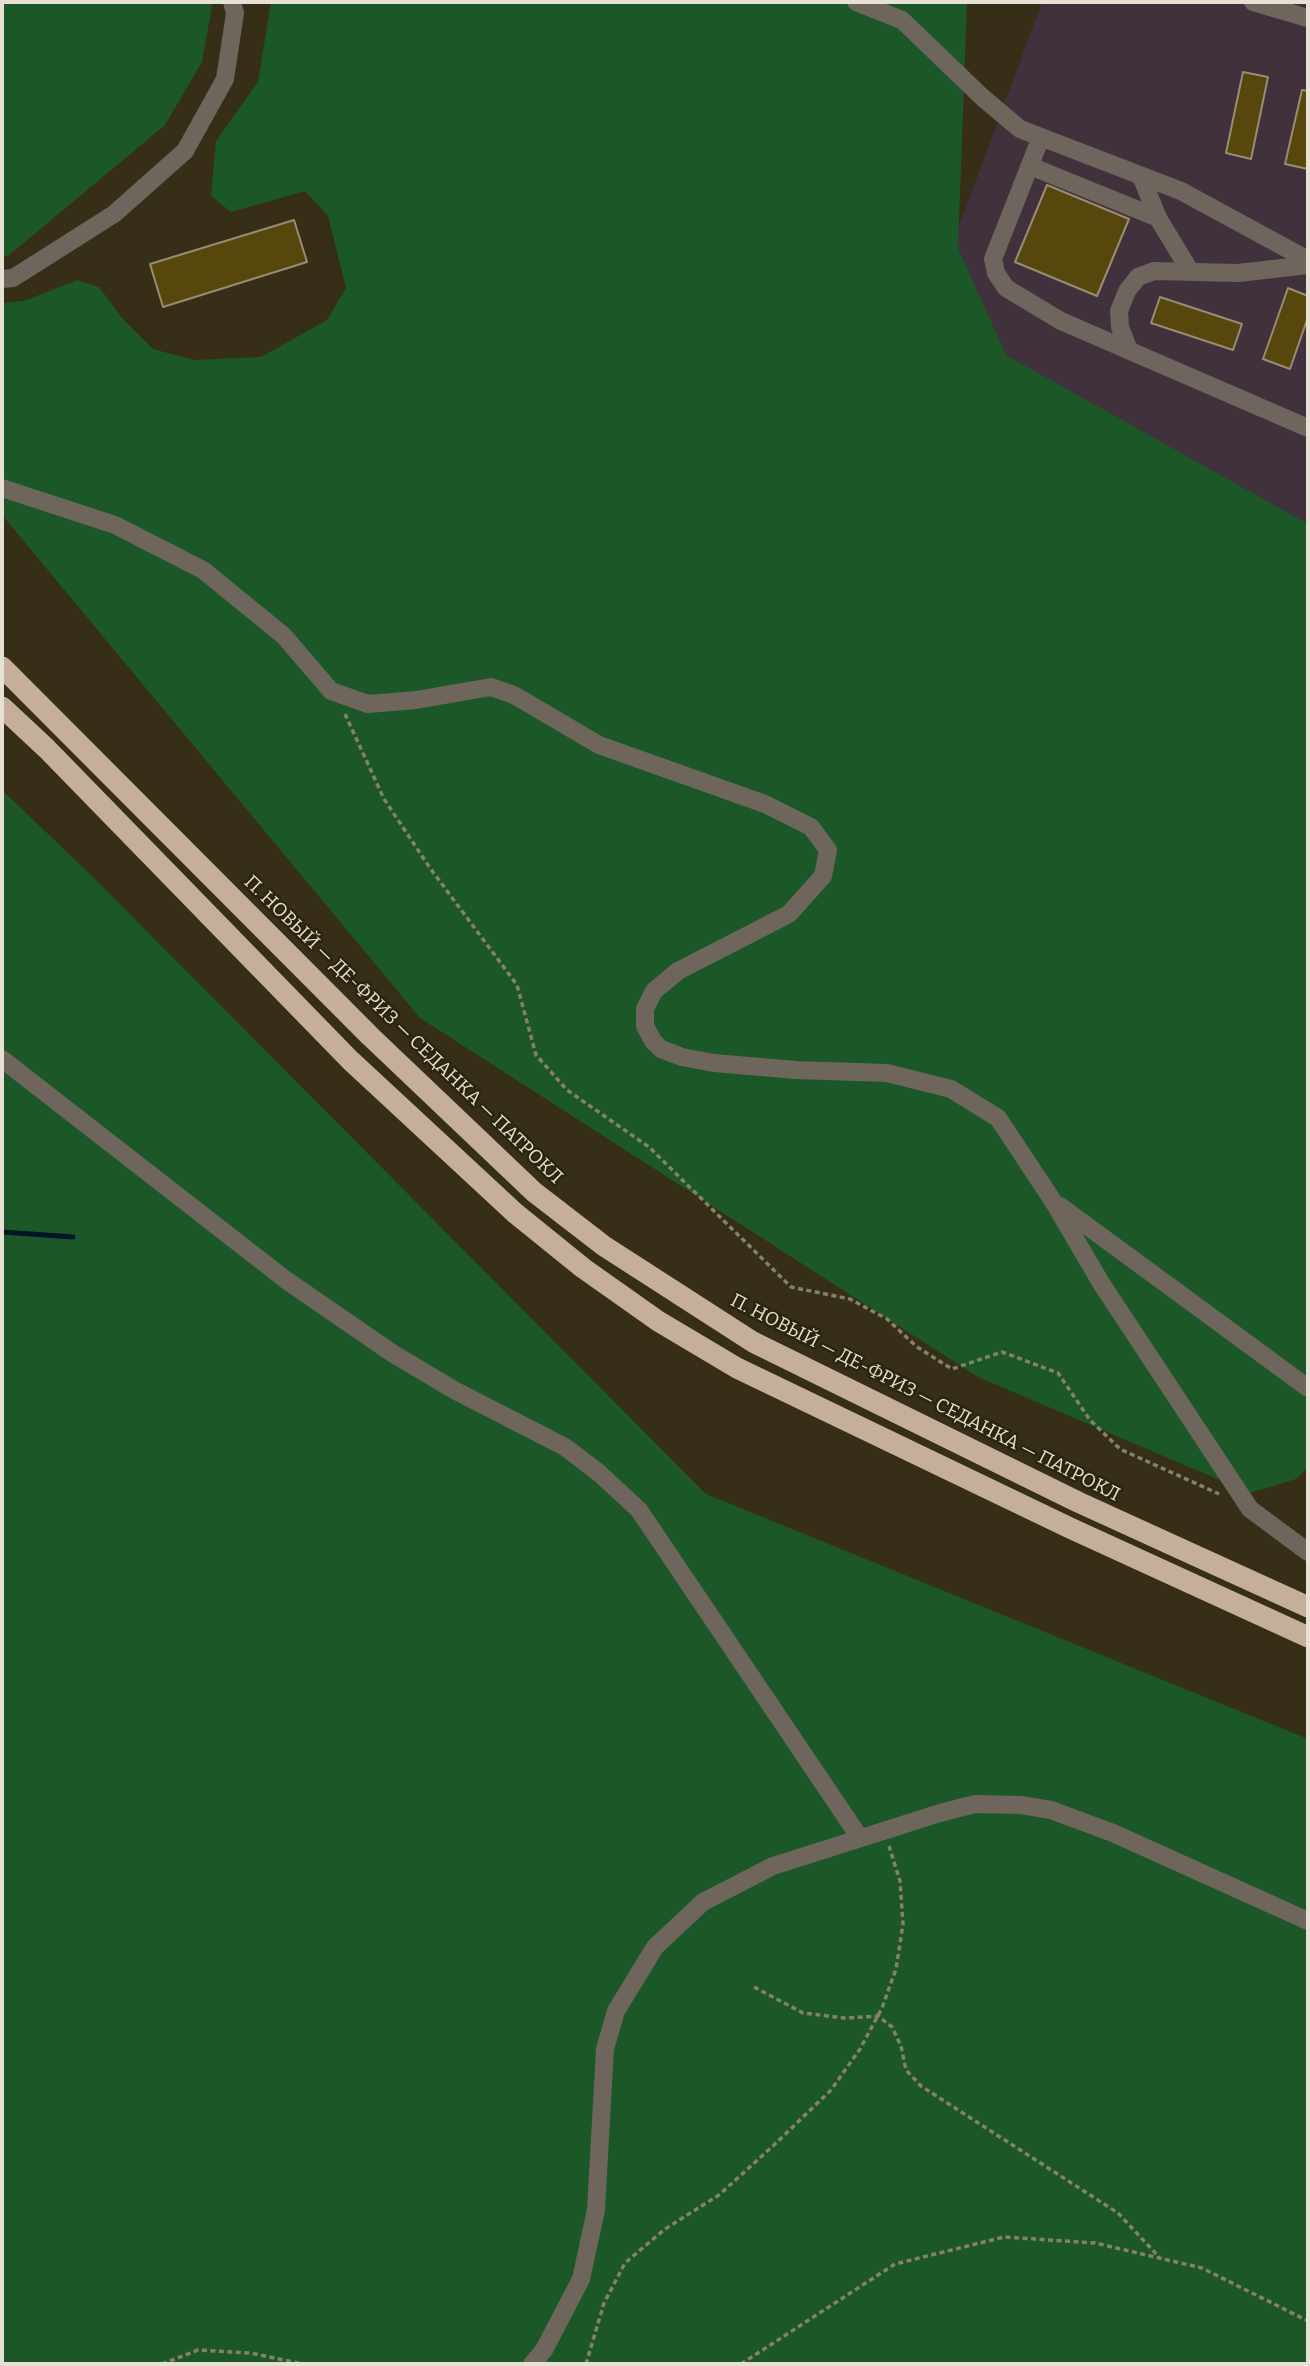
<!DOCTYPE html>
<html>
<head>
<meta charset="utf-8">
<style>
  body { margin:0 }
  #map { position:relative; width:1310px; height:2366px; overflow:hidden; background:#362e17; font-family:Bitter,serif }
  canvas { display:block }
  .frame { position:absolute; inset:0; border:4px solid #e6e1d4; pointer-events:none }
</style>
</head>
<body>
<div id="map">
<canvas width="1310" height="2366"></canvas>
<div class="frame"></div>
</div>
<script>
const ctx = document.querySelector('canvas').getContext('2d');
ctx.lineJoin = 'round';
function fillPath(path, color) { ctx.fillStyle = color; ctx.fill(path, 'evenodd'); }
const poly = rows => new Path2D(rows.map(r => 'M' + r).join(''));
function strokePath(path, color, width, dash) { ctx.strokeStyle = color; ctx.lineWidth = width; ctx.lineCap = dash ? 'butt' : 'round'; ctx.setLineDash(dash || []); ctx.stroke(path); }
function label(font, color, halo, rows, align = 'center') {
  ctx.font = font + ' Bitter,serif'; ctx.lineWidth = 5; ctx.setLineDash([]); ctx.textBaseline = 'middle'; ctx.strokeStyle = halo; ctx.fillStyle = color; for (const [text, x, y, turn = 0] of rows) {
    ctx.save(); ctx.translate(x, y); ctx.rotate((+turn || 0) * Math.PI / 180); ctx.textAlign = isNaN(turn) ? turn : align; if (halo) ctx.strokeText(text, 0, 0); ctx.fillText(text, 0, 0); ctx.restore();
  }
}
fillPath(poly([
  [1042,2,1308,2,1308,528,914,348]
]), '#41313c');
fillPath(poly([
  [2,2,210,2,212,6,202,62,165,125,8,256,2,256],
  [271,2,967,2,958,248,1006,355,1308,524,1308,1467,1296,1479,1250,1493,978,1377,420,1018,2,515,2,303,24,301,77,280,99,287,122,318,153,349,194,360,261,357,327,320,346,288,328,216,305,191,231,212,211,196,216,141,258,82],
  [2,790,93,877,706,1494,1308,1739,1308,2364,2,2364]
]), '#1c5727');
strokePath(poly([
  [2,1232,73,1237]
]), '#001528', 5);
const building = poly([
  [1243,72,1268,77,1251,159,1226,153,1243,72],
  [1302,90,1308,91,1308,169,1285,164,1302,90],
  [1047,185,1129,219,1097,296,1015,262,1047,185],
  [294,220,307,262,163,307,150,264,294,220],
  [1288,288,1308,296,1308,317,1290,369,1263,359,1288,288],
  [1160,297,1242,324,1233,350,1151,323,1160,297]
]);
fillPath(building, '#58470c');
strokePath(building, '#968d73', 2);
strokePath(poly([
  [345,714,384,799,430,868,517,985,536,1055,567,1090,649,1147,791,1287,850,1299,887,1319,917,1347,952,1369,1002,1352,1058,1373,1090,1420,1120,1449,1219,1494],
  [754,1987,803,2013,844,2018,878,2016,892,2027,901,2046,906,2070,921,2086,1118,2213,1159,2257],
  [162,2364,198,2350,250,2353,303,2364],
  [586,2364,604,2303,625,2263,665,2229,719,2195,774,2145,831,2090,860,2049,882,2008,896,1969,903,1924,900,1881,889,1846],
  [741,2364,895,2264,1004,2237,1095,2243,1202,2268,1308,2321]
]), '#86806d', 3.5, [5, 3.5]);
strokePath(poly([
  [856,2,902,20,982,97,1020,129,1181,191,1308,260],
  [1253,2,1308,18],
  [1041,137,993,259,996,273,1006,288,1061,321,1308,428],
  [1030,166,1158,218],
  [1141,176,1158,218,1190,271],
  [2,279,13,278,114,214,185,151,225,79,235,13,232,2],
  [1129,350,1120,327,1119,311,1127,291,1138,277,1154,271,1238,273,1308,265],
  [2,488,115,525,203,570,284,636,331,691,368,704,416,700,491,687,514,695,599,745,765,804,811,827,828,850,823,876,789,914,678,971,654,991,645,1009,645,1026,653,1041,661,1049,682,1057,714,1063,796,1070,887,1073,951,1089,998,1118,1053,1201,1101,1283,1250,1509,1308,1552],
  [2,1059,286,1280,392,1353,454,1390,565,1447,599,1473,639,1510,860,1838],
  [1060,1206,1308,1388],
  [532,2364,544,2350,581,2279,596,2210,605,2049,616,2011,655,1947,703,1902,773,1866,940,1813,975,1804,1021,1805,1051,1810,1113,1833,1308,1921]
]), '#6e655d', 18);
strokePath(poly([
  [2,667,370,1036,534,1192,604,1246,753,1342,1078,1502,1308,1607],
  [2,707,47,749,350,1060,515,1213,583,1268,658,1321,737,1368,1070,1528,1308,1637]
]), '#c5af9a', 21);
label('19px', '#e6e1d4', '#2c240e', [
  ["П. НОВЫЙ — ДЕ-ФРИЗ — СЕДАНКА — ПАТРОКЛ",403,1030,44],
  ["П. НОВЫЙ — ДЕ-ФРИЗ — СЕДАНКА — ПАТРОКЛ",925,1398,27]
]);
</script>
</body>
</html>
